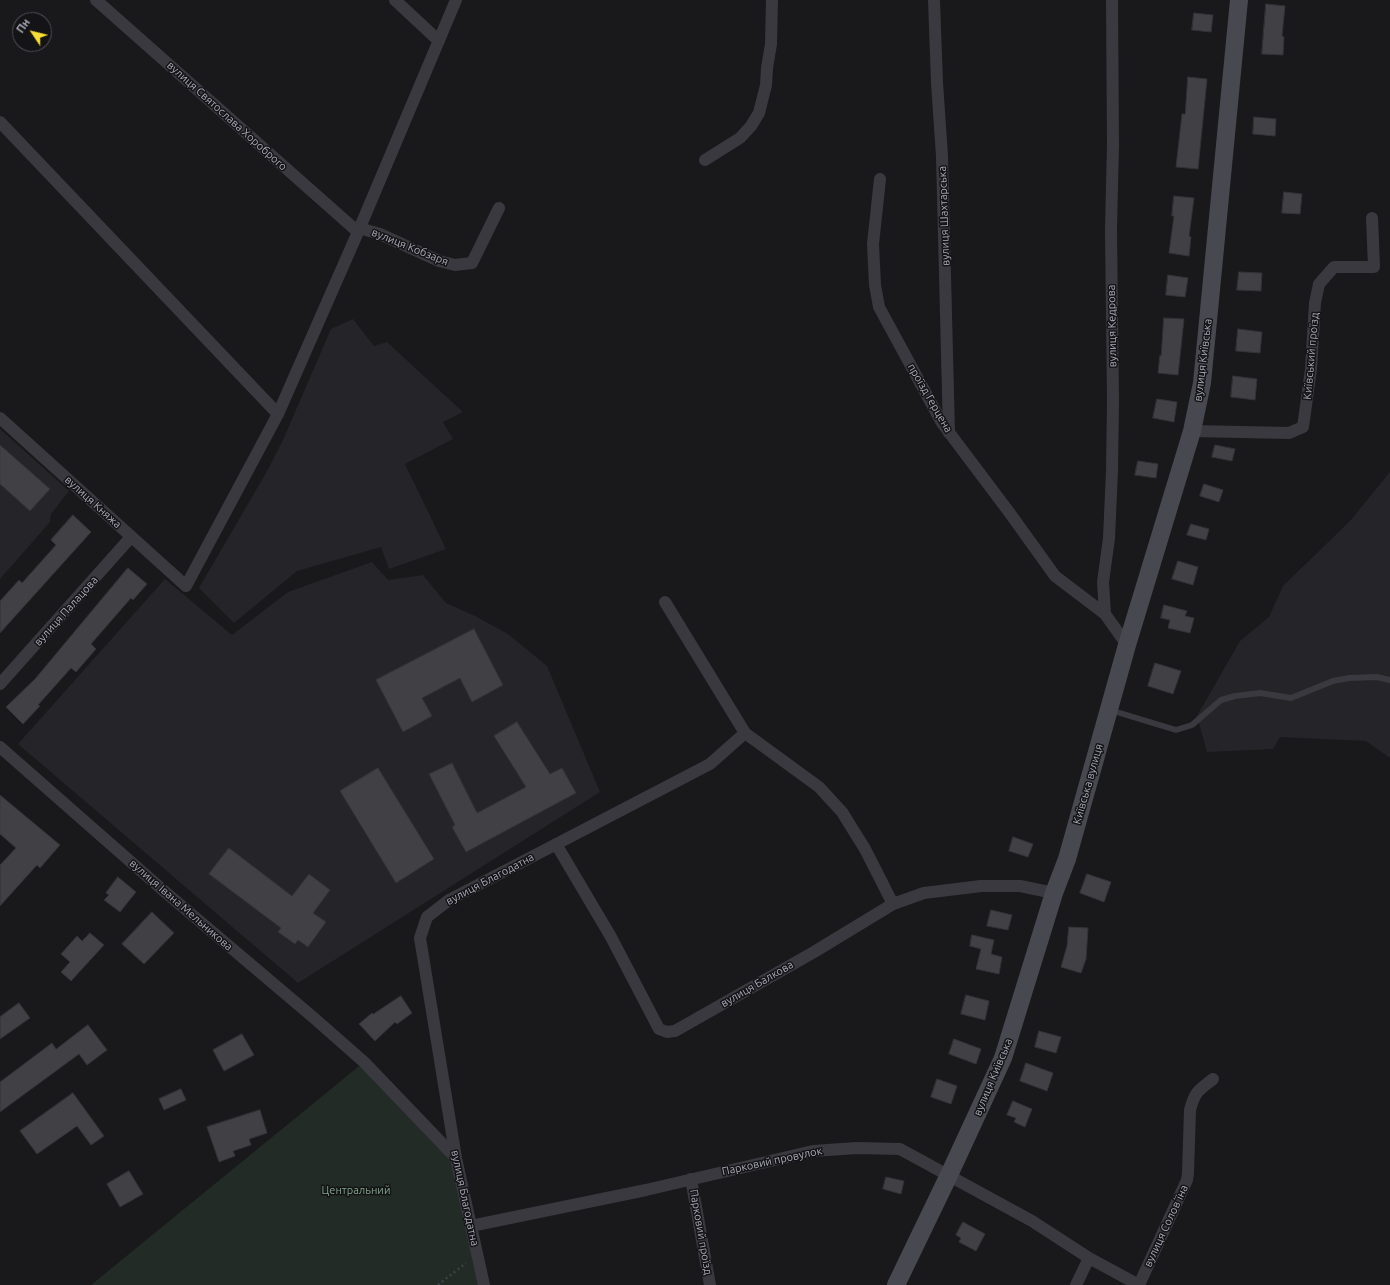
<!DOCTYPE html>
<html>
<head>
<meta charset="utf-8">
<style>
  body { margin:0 }
  #map { position:relative; width:1390px; height:1285px; overflow:hidden; background:#19191b; font-family:Ubuntu,sans-serif }
  canvas { display:block }
  .north { position:absolute; left:12px; top:12px; width:40px; height:40px; box-sizing:border-box; background:#141316; border:1px solid #505058; border-radius:50%; rotate:305deg; font-size:11px; font-weight:700; line-height:16px; text-align:center; color:#abacbb }
  .north::after { content:''; display:block; margin:auto; width:14px; height:18px; background:#f6de35; clip-path:polygon(50% 0,100% 100%,50% 72%,0 100%) }
</style>
</head>
<body>
<div id="map">
<canvas width="1390" height="1285"></canvas>
<div class="north">Пн</div>
</div>
<script>
const ctx = document.querySelector('canvas').getContext('2d');
ctx.lineJoin = 'round';
function paint(path, color) { ctx.fillStyle = color; ctx.fill(path, 'evenodd'); }
function stroke(path, color, width, dash) { ctx.strokeStyle = color; ctx.lineWidth = width; ctx.lineCap = dash ? 'butt' : 'round'; ctx.setLineDash(dash || []); ctx.stroke(path); }
function write(font, color, halo, rows, align = 'center') {
  ctx.font = font + ' Ubuntu,sans-serif'; ctx.lineWidth = 3; ctx.setLineDash([]); ctx.textBaseline = 'middle'; ctx.strokeStyle = halo; ctx.fillStyle = color; for (const [text, x, y, turn = 0] of rows) {
    ctx.save(); ctx.translate(x, y); ctx.rotate((+turn || 0) * Math.PI / 180); ctx.textAlign = isNaN(turn) ? turn : align; if (halo) ctx.strokeText(text, 0, 0); ctx.fillText(text, 0, 0); ctx.restore();
  }
}
paint(new Path2D(`
  M353,319L374,346L387,342L463,412L443,422L453,439L405,464L446,549L389,569L381,547L297,571L234,623L199,588L266,473L283,440L331,329Z
  M0,429L69,491L51,514L50,522L0,579Z
  M1390,472V758L1366,741L1280,737L1273,749L1207,752L1197,716L1240,641L1269,617L1283,586L1350,521Z
  M372,562L388,580L423,575L446,603L475,616L508,634L547,666L600,792L298,983L18,744L165,579L232,635L288,592Z`), '#252428');
paint(new Path2D(`
  M364,1062L456,1158L484,1285H91Z`), '#222b25');
const building = new Path2D(`
  M1266,4L1285,6L1282,36L1284,37L1283,55L1262,54Z
  M1194,13L1213,15L1211,32L1192,30Z
  M1188,77L1207,79L1198,169L1176,167L1182,114H1185Z
  M1254,117L1276,119L1275,136L1253,134Z
  M1284,192L1302,194L1300,214L1282,213Z
  M1174,196L1194,198L1189,236L1191,237L1189,256L1169,253L1174,216H1172Z
  M1239,272L1262,273L1261,291L1237,290Z
  M1168,275L1188,278L1185,297L1166,295Z
  M1164,318L1184,319L1178,375L1158,373L1160,355L1161,356Z
  M1238,329L1262,332L1260,353L1236,351Z
  M1233,376L1257,379L1255,400L1231,397Z
  M1157,399L1177,402L1174,422L1153,418Z
  M0,445L50,489L30,511L0,484Z
  M1215,445L1235,449L1232,461L1212,457Z
  M1138,461L1158,464L1156,478L1135,475Z
  M1204,484L1223,490L1219,502L1200,496Z
  M73,515L91,532L0,633V601L19,580L22,583L56,545L51,540Z
  M1191,524L1209,529L1206,540L1187,535Z
  M1178,561L1198,567L1193,585L1172,579Z
  M128,568L147,584L133,600L131,598L91,644L96,649L76,672L71,668L38,705L40,706L23,724L6,707L35,679Z
  M1164,605L1187,611L1185,616L1194,618L1190,633L1168,628L1170,620L1161,618Z
  M474,629L503,685L472,702L460,678L422,698L432,716L403,732L376,680Z
  M1155,663L1181,671L1173,694L1148,686Z
  M517,722L550,774L562,768L576,793L466,852L452,827L455,825L429,774L452,763L477,813L526,787L494,736Z
  M378,768L434,859L396,883L340,791Z
  M0,795L60,845L40,868L37,865L0,906V865L16,848L0,834Z
  M1013,837L1033,844L1028,857L1009,851Z
  M229,848L292,896L309,874L330,890L313,913L326,922L308,947L298,940L295,944L278,932L281,928L209,874Z
  M1087,874L1111,882L1104,902L1080,893Z
  M118,877L136,892L120,912L104,900L109,895L106,893Z
  M991,910L1012,915L1008,930L987,926Z
  M152,912L174,933L144,964L122,944Z
  M1069,927L1088,928L1086,959L1081,973L1061,967L1067,946Z
  M90,933L104,945L71,981L61,972L70,962L61,954L77,936L82,941Z
  M972,935L994,940L991,954L1002,957L999,974L976,969L981,949L970,946Z
  M966,995L989,1001L985,1020L961,1014Z
  M401,996L412,1013L397,1024L395,1022L375,1041L359,1024L372,1013L373,1014Z
  M19,1003L30,1018L0,1039V1017Z
  M88,1025L107,1050L87,1065L79,1054L0,1112V1082L52,1043L56,1049Z
  M1039,1031L1061,1037L1056,1053L1035,1047Z
  M242,1034L254,1055L224,1071L213,1050Z
  M954,1039L981,1049L976,1064L949,1054Z
  M1026,1063L1053,1073L1047,1091L1020,1081Z
  M937,1079L957,1086L951,1104L931,1097Z
  M181,1089L186,1100L164,1110L159,1099Z
  M73,1093L104,1136L91,1145L77,1126L37,1154L20,1131Z
  M1013,1101L1032,1109L1025,1127L1014,1122L1016,1118L1007,1115Z
  M260,1110L267,1133L249,1139L251,1145L233,1151L235,1156L219,1162L207,1127Z
  M129,1171L143,1194L120,1207L107,1184Z
  M886,1177L904,1181L901,1194L883,1189Z
  M963,1222L985,1234L976,1251L959,1242L961,1238L956,1235Z`);
paint(building, '#404045');
stroke(building, '#333237', 1);
stroke(new Path2D(`
  M438,1285L466,1263`), '#3f4047', 2.5, [2, 3]);
stroke(new Path2D(`
  M1110,710L1176,730L1192,725L1221,700L1235,696L1260,693L1291,698L1333,681L1349,678L1377,677L1390,680`), '#3a3940', 6);
stroke(new Path2D(`
  M96,0L358,232
  M395,0L439,41
  M934,0L937,83L942,156L949,433
  M1112,0L1113,145L1111,229L1113,400L1112,471L1109,538L1103,582L1105,614L1127,645
  M0,122L278,414
  M705,160L740,138L751,126L759,113L766,85L767,68L771,44L772,0
  M880,179L873,244L875,285L879,307L942,423L1009,512L1055,576L1105,614
  M359,228L380,234L439,261L455,265L472,263L499,208
  M0,418L186,586L278,414L358,232L456,0
  M1192,431L1289,433L1303,427L1311,369L1315,303L1319,284L1334,267H1374L1372,218
  M0,684L131,537
  M745,733L819,787L842,812L865,849L893,904
  M0,747L164,891L314,1018L364,1062L456,1158
  M556,844L611,937L659,1029L667,1032L675,1031L814,952L893,904L924,893L981,886H1020L1054,893
  M691,1179L710,1285
  M471,1226L646,1190L813,1151L857,1148L900,1149L1032,1221L1089,1258L1139,1285
  M484,1285L456,1158L420,938L427,917L449,900L710,764L745,733L665,602
  M1076,1285L1089,1258
  M1139,1285L1187,1180L1188,1173L1190,1110C1195,1091 1198,1091 1213,1079`), '#3a3940', 12);
stroke(new Path2D(`
  M896,1285L949,1175L1003,1058L1054,893L1067,859L1127,645L1192,431L1202,383L1239,0`), '#474850', 18);
write('11px', '#abacbb', '#141316', [
  ["вулиця Святослава Хороброго",227,116,42],
  ["вулиця Шахтарська",944,216,-92],
  ["вулиця Кобзаря",410,247,22],
  ["вулиця Кедрова",1112,326,-91],
  ["Київський проїзд",1311,356,-85],
  ["вулиця Київська",1203,360,-83],
  ["проїзд Герцена",930,398,60],
  ["вулиця Княжа",93,502,42],
  ["вулиця Палацова",66,611,-48],
  ["Київська вулиця",1088,784,-74],
  ["вулиця Благодатна",490,879,-28],
  ["вулиця Івана Мельникова",181,905,41],
  ["вулиця Балкова",757,984,-30],
  ["вулиця Київська",993,1077,-67],
  ["Парковий провулок",772,1161,-12],
  ["вулиця Благодатна",465,1198,78],
  ["вулиця Соловʼїна",1166,1226,-65],
  ["Парковий проїзд",701,1232,80]
]);
write('11px', '#81a68b', '#141316', [
  ["Центральний",356,1190]
]);
</script>
</body>
</html>
